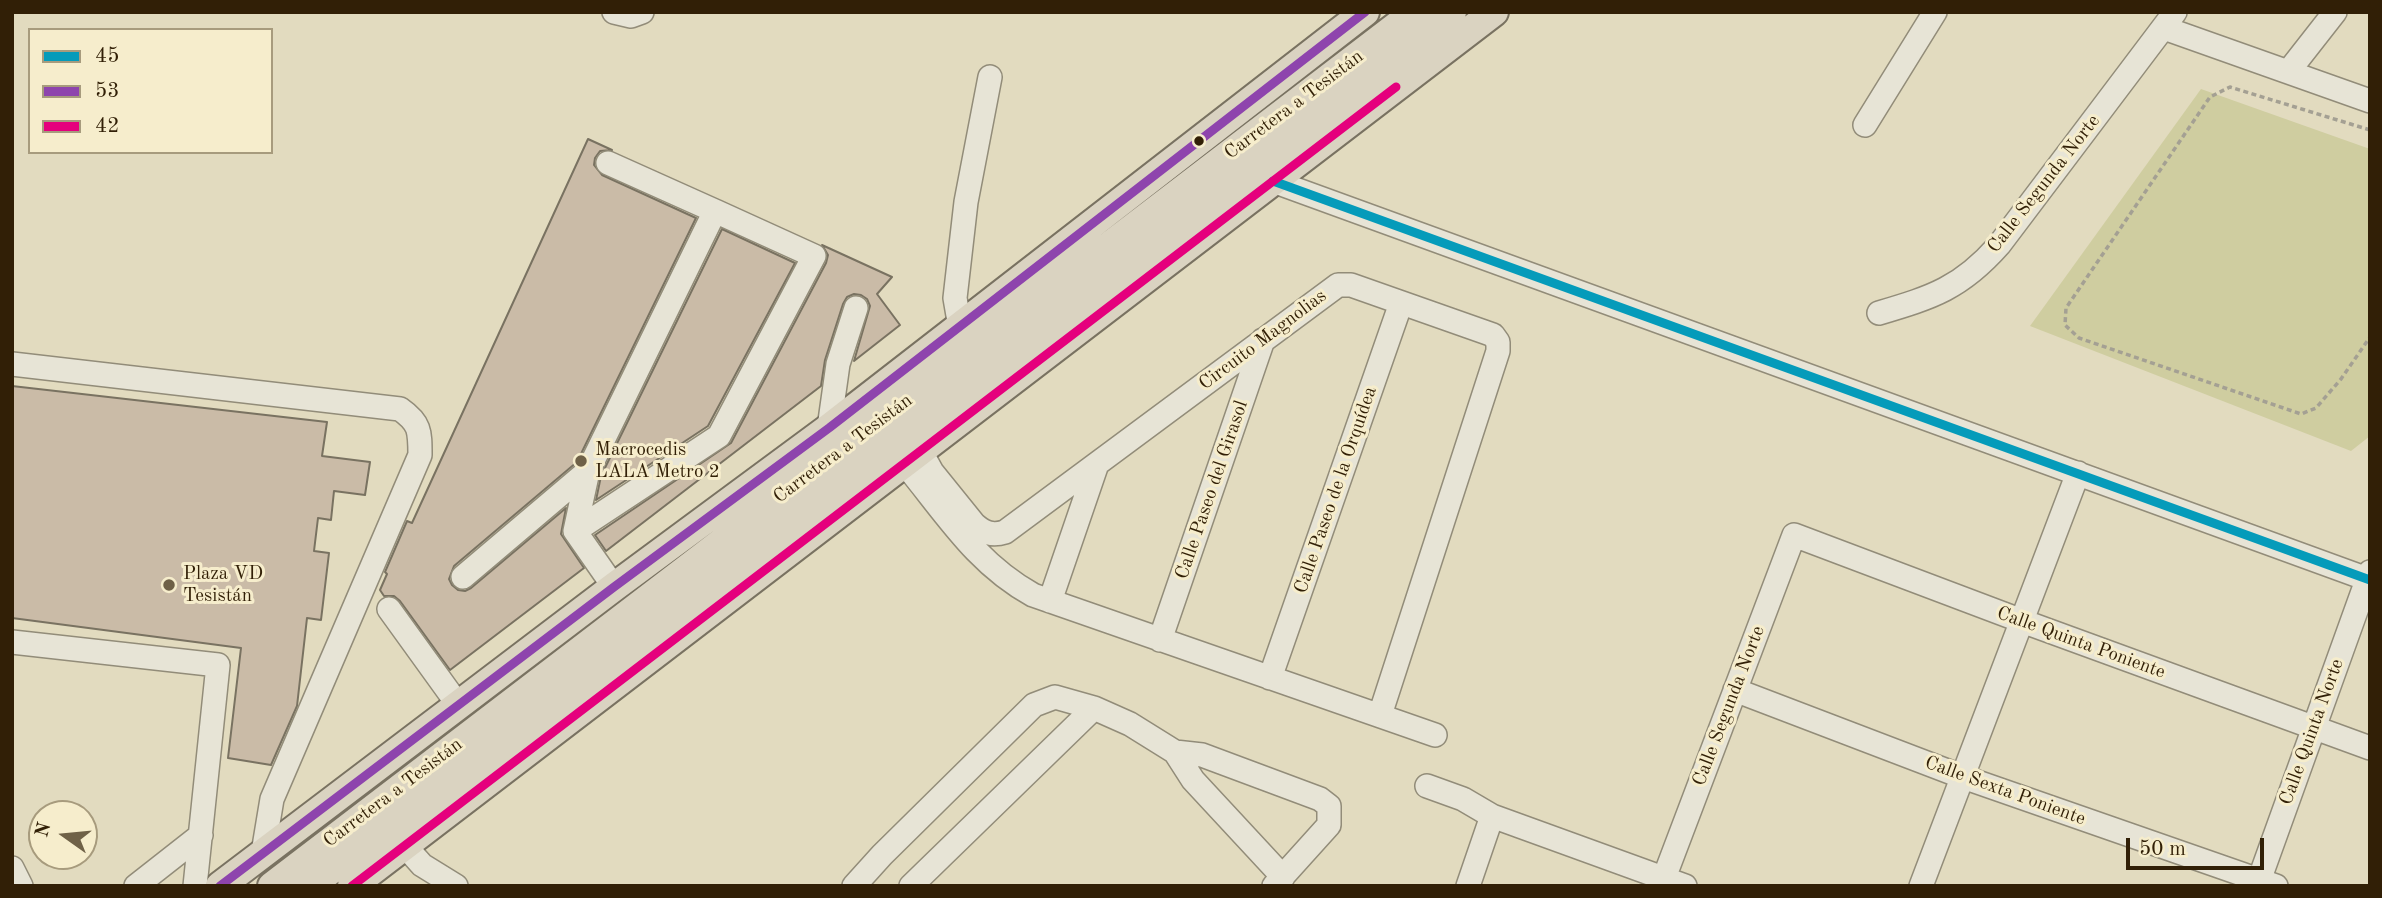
<!DOCTYPE html>
<html>
<head>
<meta charset="utf-8">
<style>
  body { margin:0 }
  #map { position:relative; width:2382px; height:898px; overflow:hidden; background:#e2dbbf; font-family:"Old Standard TT",serif }
  canvas { display:block }
  .frame { position:absolute; inset:0; border:14px solid #311f06; pointer-events:none }
  .legend { position:absolute; left:28px; top:28px; width:245px; height:126px; box-sizing:border-box; background:#f6edcc; border:2px solid #a79b7d; margin:0; padding:9px 12px; list-style:none; font-size:21px; color:#311f06 }
  .legend li { display:flex; align-items:center; gap:14px; height:35px }
  .legend b { width:35px; border:2px solid #a79b7d }
  .north { position:absolute; left:28px; top:800px; width:70px; height:70px; box-sizing:border-box; background:#f6edcc; border:2px solid #a79b7d; border-radius:50%; rotate:285deg; font-size:19px; font-weight:700; line-height:28px; text-align:center; color:#311f06 }
  .north::after { content:''; display:block; margin:auto; width:24px; height:32px; background:#6f6147; clip-path:polygon(50% 0,100% 100%,50% 72%,0 100%) }
  .scale { position:absolute; left:2126px; top:838px; width:138px; height:32px; box-sizing:border-box; border:4px solid #311f06; border-top:0; padding-left:9px; font-size:21px; line-height:24px; white-space:nowrap; color:#311f06; -webkit-text-stroke:5px #f6edcc; paint-order:stroke }
</style>
</head>
<body>
<div id="map">
<canvas width="2382" height="898"></canvas>
<div class="frame"></div>
<ul class="legend">
<li><b style="height:9px;background:#059bba"></b>45</li>
<li><b style="height:9px;background:#8e44ad"></b>53</li>
<li><b style="height:9px;background:#e5007d"></b>42</li>
</ul>
<div class="north">N</div>
<div class="scale">50 m</div>
</div>
<script>
const ctx = document.querySelector('canvas').getContext('2d');
ctx.lineJoin = 'round';
function paint(path, color) { ctx.fillStyle = color; ctx.fill(path, 'evenodd'); }
function stroke(path, color, width, dash) { ctx.strokeStyle = color; ctx.lineWidth = width; ctx.lineCap = dash ? 'butt' : 'round'; ctx.setLineDash(dash || []); ctx.stroke(path); }
function write(font, color, halo, rows, align = 'center') {
  ctx.font = font + ' "Old Standard TT",serif'; ctx.lineWidth = 6; ctx.setLineDash([]); ctx.textBaseline = 'middle'; ctx.strokeStyle = halo; ctx.fillStyle = color; for (const [text, x, y, turn = 0] of rows) {
    ctx.save(); ctx.translate(x, y); ctx.rotate((+turn || 0) * Math.PI / 180); ctx.textAlign = isNaN(turn) ? turn : align; if (halo) ctx.strokeText(text, 0, 0); ctx.fillText(text, 0, 0); ctx.restore();
  }
}
paint(new Path2D(`
  M2201,89L2370,149V436L2351,451L2030,326Z`), '#cfcda0');
const building = new Path2D(`
  M588,139L612,150L600,151L595,158L594,165L602,175L696,218L577,462L454,566L449,579L452,585L458,590L465,591L471,588L566,508L561,534L584,568L450,670L400,601L394,596H384L380,590L387,574L385,572L407,521L412,523Z
  M722,229L795,263L708,426L596,500L601,476Z
  M822,245L892,277L877,294L900,325L854,361L870,306L867,299L861,295L854,294L847,297L843,304L825,360L821,386L606,551L595,535L731,443L826,263L828,255Z
  M12,386L327,422L322,456L370,462L365,495L334,491L331,520L318,518L314,551L329,553L321,620L307,618L297,706L271,765L228,758L241,648L12,618Z`);
paint(building, '#cabba7');
stroke(building, '#797261', 2);
const minor = new Path2D(`
  M614,12L631,16L642,12
  M2164,28L2370,101
  M2288,72L2335,12
  M1865,125L1935,12
  M608,163L715,211
  M1273,181L2370,580
  M1879,313C1933,297 1961,288 1999,245L2175,12
  M960,327L955,298L966,202L990,77
  M12,364L400,409C420,423 420,431 420,455L272,799L263,853
  M829,428L838,364L856,308
  M920,450L932,472L974,524C984,533 992,536 1005,532L1338,285H1351L1493,335L1498,342V351L1380,715
  M904,463C945,512 975,563 1033,595L1435,735
  M575,531L719,436L814,256L715,211L588,471L575,531L614,587
  M463,577L588,471
  M1050,601L1097,464
  M389,609L459,706
  M1160,640L1263,340
  M12,642L218,665L195,886
  M1270,678L1401,303
  M1735,690L1963,777L2276,886
  M1175,752L1202,755L1320,799L1329,806V825L1274,886
  M1427,786L1463,799L1492,816L1685,886
  M405,846L422,865L456,886
  M12,868L21,886
  M1664,878L1794,535L2022,621L2370,748
  M136,886L201,835
  M854,886L882,855L1034,705L1055,697L1094,708L1130,724L1175,752L1193,780L1283,877
  M911,886L1094,708
  M1468,886L1492,816
  M1921,886L2078,473
  M2257,886L2370,572`);
const major = new Path2D(`
  M220,886L614,587L829,428L1365,12
  M272,886L1415,12
  M310,886L1452,12
  M352,886L1494,12`);
stroke(minor, '#928c79', 26);
stroke(major, '#797261', 32);
stroke(new Path2D(`
  M2370,130L2230,87L2210,97L2066,308L2065,325L2079,338L2301,414L2316,408L2341,379L2370,337`), '#a4a093', 3.5, [5, 3.5]);
stroke(minor, '#e7e4d6', 23);
stroke(major, '#dad3c1', 28);
stroke(new Path2D(`
  M1273,181L2370,580`), '#059bba', 9);
stroke(new Path2D(`
  M220,886L614,587L829,428L1365,12`), '#8e44ad', 9);
stroke(new Path2D(`
  M352,886L1396,87`), '#e5007d', 9);
for (const [x, y, r, color] of [
  [1199,141,6,"#311f06"],
  [581,461,7,"#6f6147"],
  [169,585,7,"#6f6147"]
]) { const dot = new Path2D(); dot.arc(x, y, r, 0, 2 * Math.PI); ctx.fillStyle = color; ctx.fill(dot); stroke(dot, '#f6edcc', 2.5); }
write('19px', '#311f06', '#f6edcc', [
  ["Carretera a Tesistán",1294,105,-37],
  ["Calle Segunda Norte",2044,184,-52],
  ["Circuito Magnolias",1263,340,-37],
  ["Carretera a Tesistán",843,449,-37],
  ["Calle Paseo del Girasol",1212,490,-71],
  ["Calle Paseo de la Orquídea",1336,490,-71],
  ["Calle Quinta Poniente",2081,643,20],
  ["Calle Segunda Norte",1729,706,-69],
  ["Calle Quinta Norte",2312,732,-70],
  ["Calle Sexta Poniente",2005,791,20],
  ["Carretera a Tesistán",393,793,-37]
]);
write('19px', '#311f06', '#f6edcc', [
  ["Macrocedis",595,450],
  ["LALA Metro 2",595,472],
  ["Plaza VD",183,574],
  ["Tesistán",183,596]
], 'left');
</script>
</body>
</html>
